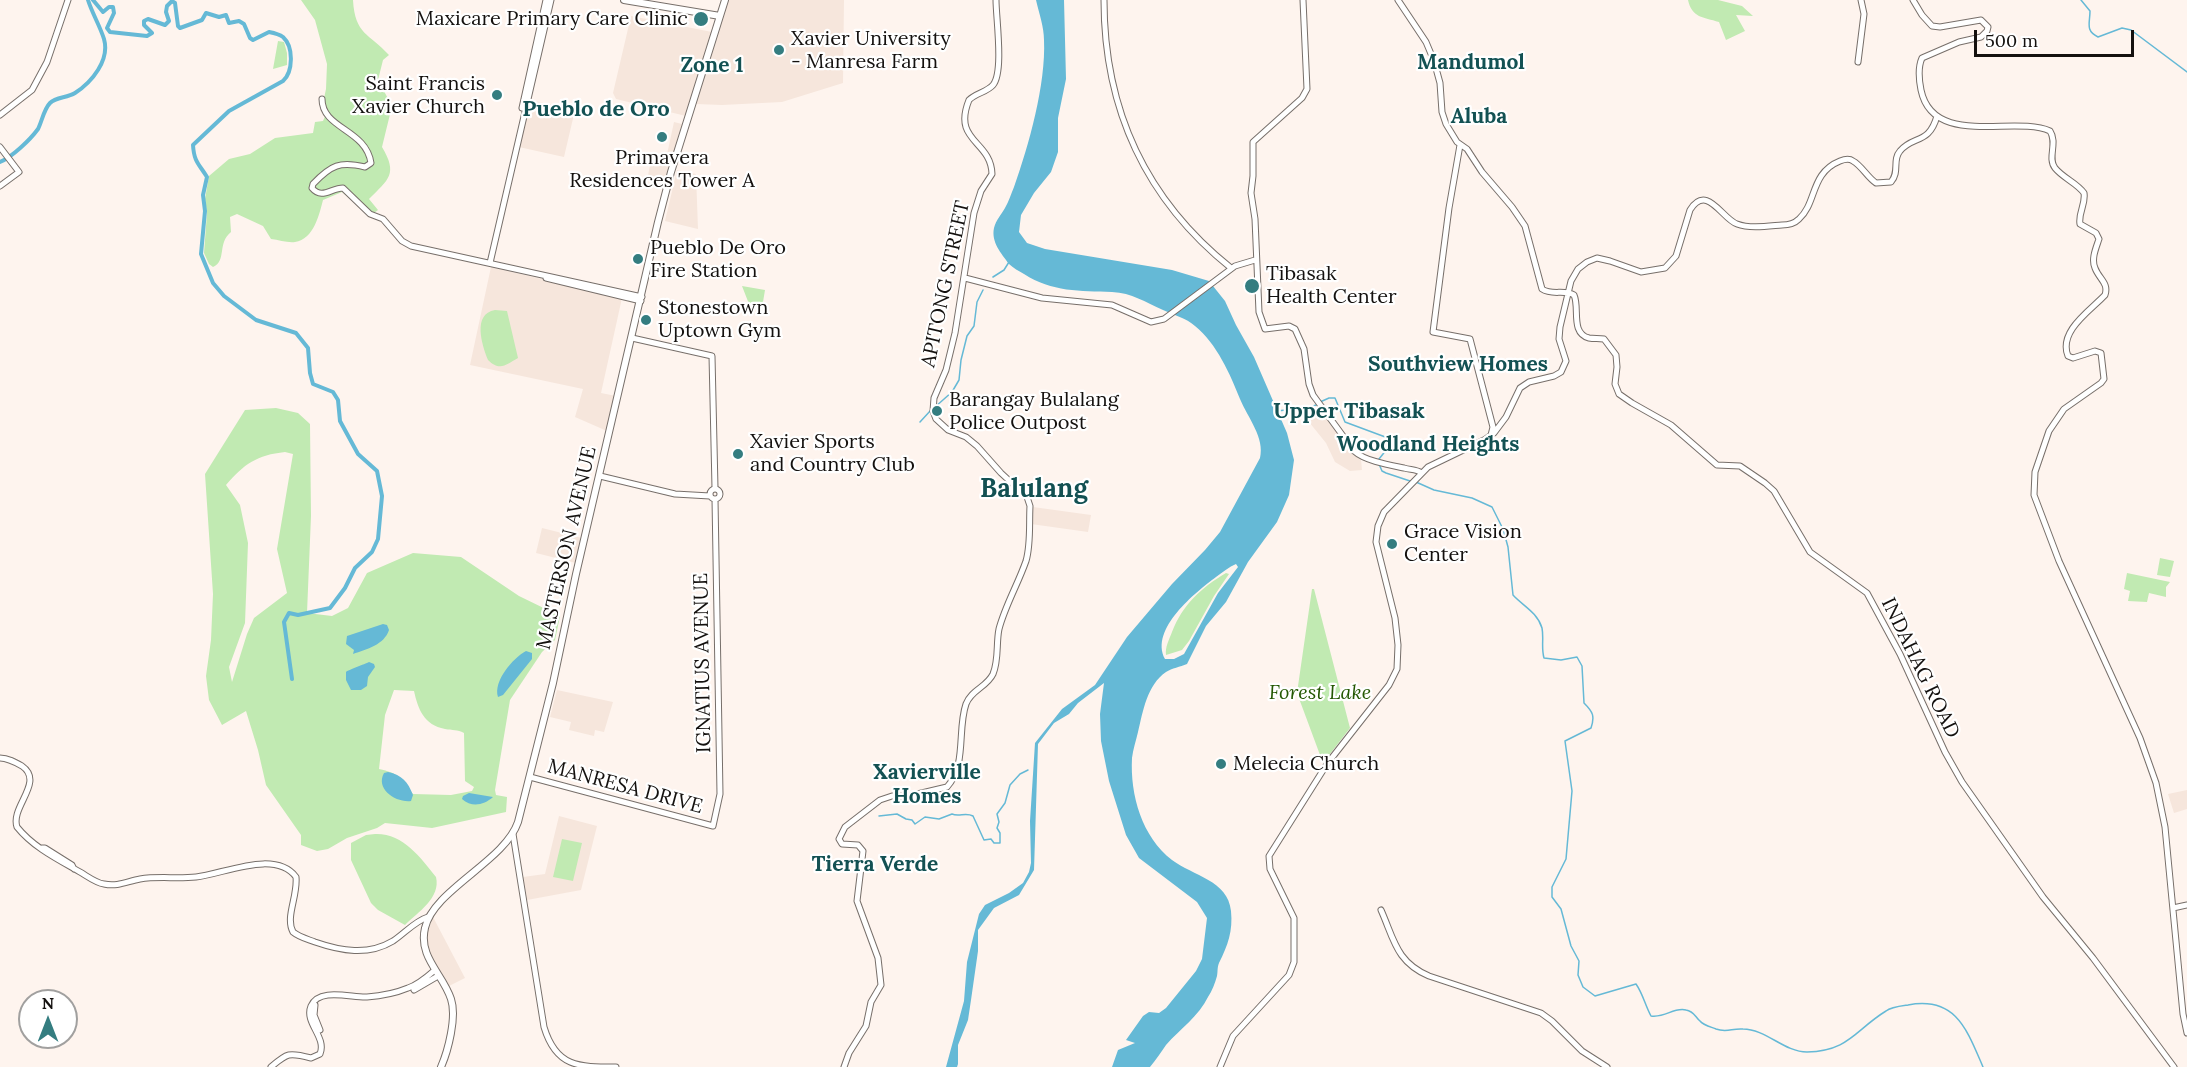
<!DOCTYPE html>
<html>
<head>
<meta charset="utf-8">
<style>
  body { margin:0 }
  #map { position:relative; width:2187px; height:1067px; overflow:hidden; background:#fef4ee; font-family:Lora,serif }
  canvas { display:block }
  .north { position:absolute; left:18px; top:989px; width:60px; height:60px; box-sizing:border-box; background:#fff; border:2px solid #a1a09f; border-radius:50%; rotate:0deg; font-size:16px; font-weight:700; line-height:24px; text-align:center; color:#14110f }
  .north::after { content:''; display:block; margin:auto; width:21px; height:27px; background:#347d80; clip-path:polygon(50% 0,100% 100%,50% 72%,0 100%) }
  .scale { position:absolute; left:1974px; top:30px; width:160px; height:27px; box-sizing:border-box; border:3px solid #14110f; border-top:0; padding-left:8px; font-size:18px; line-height:21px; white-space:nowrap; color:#14110f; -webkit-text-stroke:4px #fff; paint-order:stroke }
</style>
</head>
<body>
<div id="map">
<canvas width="2187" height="1067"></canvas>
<div class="north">N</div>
<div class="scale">500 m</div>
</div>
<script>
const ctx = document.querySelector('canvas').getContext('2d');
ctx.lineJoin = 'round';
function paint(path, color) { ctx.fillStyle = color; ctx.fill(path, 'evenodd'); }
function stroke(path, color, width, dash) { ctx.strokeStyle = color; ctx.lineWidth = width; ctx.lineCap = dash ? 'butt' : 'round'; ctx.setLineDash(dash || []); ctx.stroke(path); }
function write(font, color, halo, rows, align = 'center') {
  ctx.font = font + ' Lora,serif'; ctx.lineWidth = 4.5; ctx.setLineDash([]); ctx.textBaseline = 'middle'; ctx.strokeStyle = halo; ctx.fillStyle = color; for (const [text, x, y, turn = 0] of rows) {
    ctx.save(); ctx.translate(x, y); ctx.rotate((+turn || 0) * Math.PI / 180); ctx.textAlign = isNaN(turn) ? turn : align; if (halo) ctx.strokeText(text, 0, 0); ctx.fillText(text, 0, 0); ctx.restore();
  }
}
paint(new Path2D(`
  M728,0H844L843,83L782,102L722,105L696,104Z
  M631,16L712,32L686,116L616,99L613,93Z
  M530,100L575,110L564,157L519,147Z
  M674,122L682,124L666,179L648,175L652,156L666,159Z
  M677,170L696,174L698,229L665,221Z
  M491,267L622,298L601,393L616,396L607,431L575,417L583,389L470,365Z
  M1321,411L1361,459L1362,470L1350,471L1335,462L1326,443L1309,422Z
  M1033,507L1091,515L1088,532L1031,524Z
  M542,528L582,538L576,563L536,553Z
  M557,690L613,702L604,732L595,730L594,736L569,730L571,722L550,717Z
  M2187,790V809L2174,813L2168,794Z
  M559,816L597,826L581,890L527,900L523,877L545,874Z
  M433,917L465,978L447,987L431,960L426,939L429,924Z`), '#f6e6dc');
paint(new Path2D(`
  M301,0H353C355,35 369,33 389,55L383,60L378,80L392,106L382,147C398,174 389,179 369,199L378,210L370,216L342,192L323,200C319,215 314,239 295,242C288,243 279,240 271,239L263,226L237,214L230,217L231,232C217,243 227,261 213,267L209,264L204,253L207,213L205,199L209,176L229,159L250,154L275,138L313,133L315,122L323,121L327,112L323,103L326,89L327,64L315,20Z
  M1688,0H1718L1742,6L1753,16L1736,15L1745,31L1726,40L1719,22C1703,17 1692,18 1688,0Z
  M278,41L284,42L287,53V65L273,69Z
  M742,286L765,290L763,302L749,304Z
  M495,310L507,311L518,358C507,364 500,372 488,360C482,345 472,314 495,310Z
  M276,408L298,413L310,424L311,516L307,613L332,616L348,608L367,573L413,553L461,557L519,596L560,616L555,640L542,652L510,700L495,790L496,795L507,797L506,812L432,828L385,823L377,828L347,838L328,849L317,851L301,845V835L266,785L258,750L246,711L222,725L209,700L206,676L211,640L213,594L205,474L245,410ZM285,452L293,454L277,549L287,593L254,618L247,634L232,682L229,667L245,623L248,543L240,505L226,485C244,464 257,455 285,452ZM394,690L414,691C418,709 424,725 445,729C453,731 457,729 464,733L465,781L474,787L472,791L451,795L413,794C402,778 398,773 379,769L385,715Z
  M2160,558L2174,561L2170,577L2157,575Z
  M1226,573L1229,574L1214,596L1189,641L1182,650L1166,655C1165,647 1169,640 1172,632C1183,604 1201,588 1226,573Z
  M2127,573L2170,582L2166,587V597L2149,593L2147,602L2128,601L2130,591L2124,589Z
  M1312,589H1314L1350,728L1323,763L1297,693Z
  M375,834C403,833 420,857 436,877C441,898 418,912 405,925L378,910L371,903L351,860V843L366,835Z
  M562,839L582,843L573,881L553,877Z`), '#c1eab2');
paint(new Path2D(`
  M1036,0H1064L1066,79L1058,118V152L1051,172L1034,193L1021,215L1019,232L1027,243L1045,249L1172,270L1209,281L1225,301L1236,325L1254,357L1287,433L1294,460L1289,495L1277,522L1248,562L1226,602L1206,626L1187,664C1180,667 1172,668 1166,672C1147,685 1143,711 1138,732C1136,741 1133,749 1132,758C1130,795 1142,837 1172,860C1193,876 1228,880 1231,911C1233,931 1228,945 1219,963C1217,968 1218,971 1217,976C1215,983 1212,991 1208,997C1199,1016 1180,1029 1166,1045C1161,1052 1156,1060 1150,1067H1112L1118,1050L1135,1043L1126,1040L1143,1016L1149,1012L1159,1013L1166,1008L1196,971L1202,959L1207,918L1197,902L1139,858L1126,835L1109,781L1101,741L1100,714L1104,683L1078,703L1069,714L1054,723L1038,744L1034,870L1019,895L994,908L978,930V951L971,1000L968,1020L958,1045V1064L957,1067H946L964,1001L967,962L979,914L985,905L1009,893L1023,883L1029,872L1031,863L1030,821L1035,743L1062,709L1095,685L1127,637L1172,584L1205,550L1220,532L1260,458C1265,438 1248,418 1240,399C1230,374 1217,344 1195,326C1186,318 1174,315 1163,310C1145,302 1132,293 1112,292C1080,291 1052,292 1024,274C1019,271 1013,268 1009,264C1001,253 991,242 994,228C996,220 1001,215 1005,208C1009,201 1011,194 1014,187C1029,145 1046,84 1044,40C1044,27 1039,13 1036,0ZM1236,564L1238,567L1218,593L1184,654L1174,659H1165C1149,629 1196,592 1216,577C1223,572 1229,567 1236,564Z
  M383,624L387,625L389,630C384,645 367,649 353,654L354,650L346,644L347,636Z
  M526,651L532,653V659L503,695L498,697C493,681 513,658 526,651Z
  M369,662L374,664L375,667L368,677L367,686L361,690H351L346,680V672C348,670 365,664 369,662Z
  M388,772C402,775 408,782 413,795L411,801C396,803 375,789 384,773Z
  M469,793L493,797C484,805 472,808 462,799L463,796Z`), '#65b9d6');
stroke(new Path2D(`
  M2081,0L2090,11C2090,23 2085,31 2098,37L2122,28L2131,30L2187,72
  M993,277L1004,270L1009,262
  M1320,402L1329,398H1335L1345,422L1388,438L1387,449L1379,459
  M935,407L952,392L959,380L961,360L967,336L974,326L977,302L983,290
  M1277,411L1311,407L1316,405
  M920,422L931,410
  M1379,464L1382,471L1386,473L1410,481
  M1416,482L1434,490L1472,498L1492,507L1503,529L1508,547L1513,595C1523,606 1537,612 1542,628C1544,638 1541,648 1544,658L1561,660L1577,657L1582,666L1584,703C1593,712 1595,716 1591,728L1565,741L1572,791L1566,859L1552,887V897L1561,909L1571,946L1579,961L1578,975L1583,987L1595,996L1636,984C1643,994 1645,1005 1651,1016C1666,1018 1673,1007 1686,1010C1694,1011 1695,1017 1700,1021C1703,1025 1711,1027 1716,1029C1727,1033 1732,1028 1743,1029C1766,1029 1784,1052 1807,1052C1849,1051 1855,1030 1886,1011C1891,1007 1901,1006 1908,1005C1956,996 1967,1030 1983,1067
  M879,816L897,814L906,819L912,820L915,824L925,817L939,819L952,814C959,817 966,812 973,816L984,840L991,839L994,843H1000V833L997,828L999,822L997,814L1005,803L1010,785L1020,774L1028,770`), '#65b9d6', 1.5);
stroke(new Path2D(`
  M93,0L103,12L109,7H113L114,13L107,28L110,32L147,36L152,33L144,25V21L148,19L165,25L169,21L166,12L167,6L172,1L175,3L178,26L180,28L202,20L206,13L219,17L226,15L229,23L239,21L244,24L250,38L253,40L269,32C274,33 279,34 283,37C294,47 293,72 283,81L229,111L193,145C194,162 199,164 207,177L203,195L205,211L201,254L213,283L224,296L256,320L296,333L308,348L310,373L313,384L333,392L338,400L340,421L358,454L377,471L382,496L378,539L372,552L355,568L345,588L330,608L298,615L289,613L284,622L292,679
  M0,162C12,157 30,140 38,129C42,121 44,109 50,103C56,97 67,98 75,93C92,82 110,60 104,39C100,26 92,13 88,0`), '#65b9d6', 4);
const secondary = new Path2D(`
  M1104,0C1104,109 1146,200 1231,268
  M1303,0L1307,89L1302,98L1253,142V176L1251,193L1255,219L1259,312L1265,329L1289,326L1295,329L1304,349L1309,384L1313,395L1354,451C1365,461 1389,465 1404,468C1411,470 1416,469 1422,473
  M1398,0L1426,42L1434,61L1440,83L1442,112L1446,124L1457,142L1467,149L1482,172L1512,207L1525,226L1542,289C1552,296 1564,289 1574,295C1580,308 1570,333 1589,338C1594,339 1599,338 1604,339L1616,355L1617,367L1615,384L1619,394L1632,403L1671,425L1717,465L1740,466L1765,483L1774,491L1810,552L1867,593L1900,654L1945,752L1962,782L2043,897L2093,958L2174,1067
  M1913,0L1922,15L1932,26L1940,27L1981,20L1988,27L1987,31L1981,37L1959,42L1922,58C1918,67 1919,80 1921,90C1933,148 2014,115 2050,131C2058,143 2047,158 2055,168C2063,178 2077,183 2084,193C2086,204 2078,213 2080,224L2096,233L2099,239C2096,248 2091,259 2095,268C2099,279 2109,283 2105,295C2091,310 2058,331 2068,356L2073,358L2095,351L2101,353L2104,379L2101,383L2064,409L2049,431L2035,472L2034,495L2059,561L2140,738L2156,783L2165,827L2183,1014L2187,1033
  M1858,62L1864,14L1861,0
  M322,99C322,129 366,129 371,163L365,167C340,161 331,165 313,184L312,188C322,200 331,188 343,188L370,214L383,219L402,241L411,246L642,297
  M522,108L546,0
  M0,115L32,90L47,62L68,0
  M1460,145L1449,208L1433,332L1470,339L1493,427L1491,435
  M0,147L19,172L0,186
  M490,263L551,0
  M546,278L641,301
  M965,278L1042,298L1112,305L1151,322L1164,319L1235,266L1255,260
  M632,338L712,356L715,488
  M600,476L675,494L710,496
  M710 494a5 5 0 1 1 10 0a5 5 0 1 1-10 0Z
  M0,758C8,758 15,762 22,766C45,782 10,807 17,827C33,847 57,859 80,872C87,876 96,883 104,884C118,887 128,881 140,879C158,876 177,879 196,877C224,874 275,849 296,877C298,896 285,917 293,932C299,937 307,939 315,942C341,951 368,956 393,941C405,933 415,921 428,917
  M530,777L713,826L720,794L715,499
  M513,834L544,1027C556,1067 578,1067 616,1067
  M42,848H45L72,865L74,869
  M2173,908L2187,905
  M1381,910C1394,939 1396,962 1429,976L1541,1013L1552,1021L1582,1051L1607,1067
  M414,990L438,976
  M315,1005L314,1015L320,1030
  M271,1067C287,1053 289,1052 311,1058L320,1054C327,1037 304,1023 311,1006C319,987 352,998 367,997C380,996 396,993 408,988C418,985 427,977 435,970
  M844,1067L849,1053L866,1026L871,1002L881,985L878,958L857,901L863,851L858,845L842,844L839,839L845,827L880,800L892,796H909L947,787C967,765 957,730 966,704C971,690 987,687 993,674C999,660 996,643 999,629C1005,606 1018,584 1026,561C1031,544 1029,524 1030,506L1027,497L1001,473L977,446L966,437L948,430L936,419L933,411L934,398L946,370L955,333L974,213L981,191L992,174C991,140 952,142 969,100C976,93 987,92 993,85C1004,72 996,18 996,0
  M1220,1067L1233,1036L1289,975L1294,962V918L1270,869L1269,856L1327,764L1389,685L1397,669L1398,645L1395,618L1376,542L1378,526L1384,512L1428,467L1484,440L1494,433L1506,417L1520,388L1529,382L1554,376L1561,372L1566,361L1559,339L1560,327L1571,281L1578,269L1587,262L1597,258L1610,261L1641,272L1665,268L1676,256L1690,210C1707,183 1722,219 1737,224C1750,229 1769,226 1782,225C1788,225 1795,223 1799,219C1817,203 1810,173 1840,161C1845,159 1849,158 1853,161C1862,166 1867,177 1876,183L1891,182C1900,172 1892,160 1900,151C1913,135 1929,145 1937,116`);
const primary = new Path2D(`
  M624,0L720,16
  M441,1067C448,1051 457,1017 451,999C443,974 418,957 425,928C433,890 505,861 518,822L553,683L576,574L658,222L671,172L725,0`);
stroke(secondary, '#776f6a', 7);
stroke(primary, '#776f6a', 8);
stroke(secondary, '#fff', 5);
stroke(primary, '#fff', 6);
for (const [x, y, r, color] of [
  [701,19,8,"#347d80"],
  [779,50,6,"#347d80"],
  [497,95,6,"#347d80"],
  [662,137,6,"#347d80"],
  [638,259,6,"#347d80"],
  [1252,286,8,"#347d80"],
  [646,320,6,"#347d80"],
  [937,411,6,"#347d80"],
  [738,454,6,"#347d80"],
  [1392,544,6,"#347d80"],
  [1221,764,6,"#347d80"]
]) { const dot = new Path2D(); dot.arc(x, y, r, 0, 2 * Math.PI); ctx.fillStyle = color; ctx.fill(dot); stroke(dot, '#fff', 2); }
write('20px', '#14110f', '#fff', [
  ["Maxicare Primary Care Clinic",688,19,"right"],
  ["Xavier University",791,39],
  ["- Manresa Farm",791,62],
  ["Saint Francis",485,84,"right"],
  ["Xavier Church",485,107,"right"],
  ["Primavera",662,158,"center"],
  ["Residences Tower A",662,181,"center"],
  ["Pueblo De Oro",650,248],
  ["Fire Station",650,271],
  ["Tibasak",1266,274],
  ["Health Center",1266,297],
  ["Stonestown",658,308],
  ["Uptown Gym",658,331],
  ["Barangay Bulalang",949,400],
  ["Police Outpost",949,423],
  ["Xavier Sports",750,442],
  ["and Country Club",750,465],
  ["Grace Vision",1404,532],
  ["Center",1404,555],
  ["Melecia Church",1233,764]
], 'left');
write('20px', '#14110f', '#fff', [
  ["APITONG STREET",946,284,-78],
  ["MASTERSON AVENUE",567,548,-77],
  ["IGNATIUS AVENUE",703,663,-91],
  ["INDAHAG ROAD",1920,668,64],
  ["MANRESA DRIVE",625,787,15]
]);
write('italic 20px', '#245803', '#fff', [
  ["Forest Lake",1320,693]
]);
write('bold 21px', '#135153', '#fff', [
  ["Mandumol",1471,63],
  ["Zone 1",712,66],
  ["Aluba",1479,117],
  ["Southview Homes",1458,365],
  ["Woodland Heights",1428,445],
  ["Xavierville",927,773],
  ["Homes",927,797],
  ["Tierra Verde",875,865]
]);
write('bold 22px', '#135153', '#fff', [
  ["Pueblo de Oro",596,110],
  ["Upper Tibasak",1349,412]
]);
write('bold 26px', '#135153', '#fff', [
  ["Balulang",1034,490]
]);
</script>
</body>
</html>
